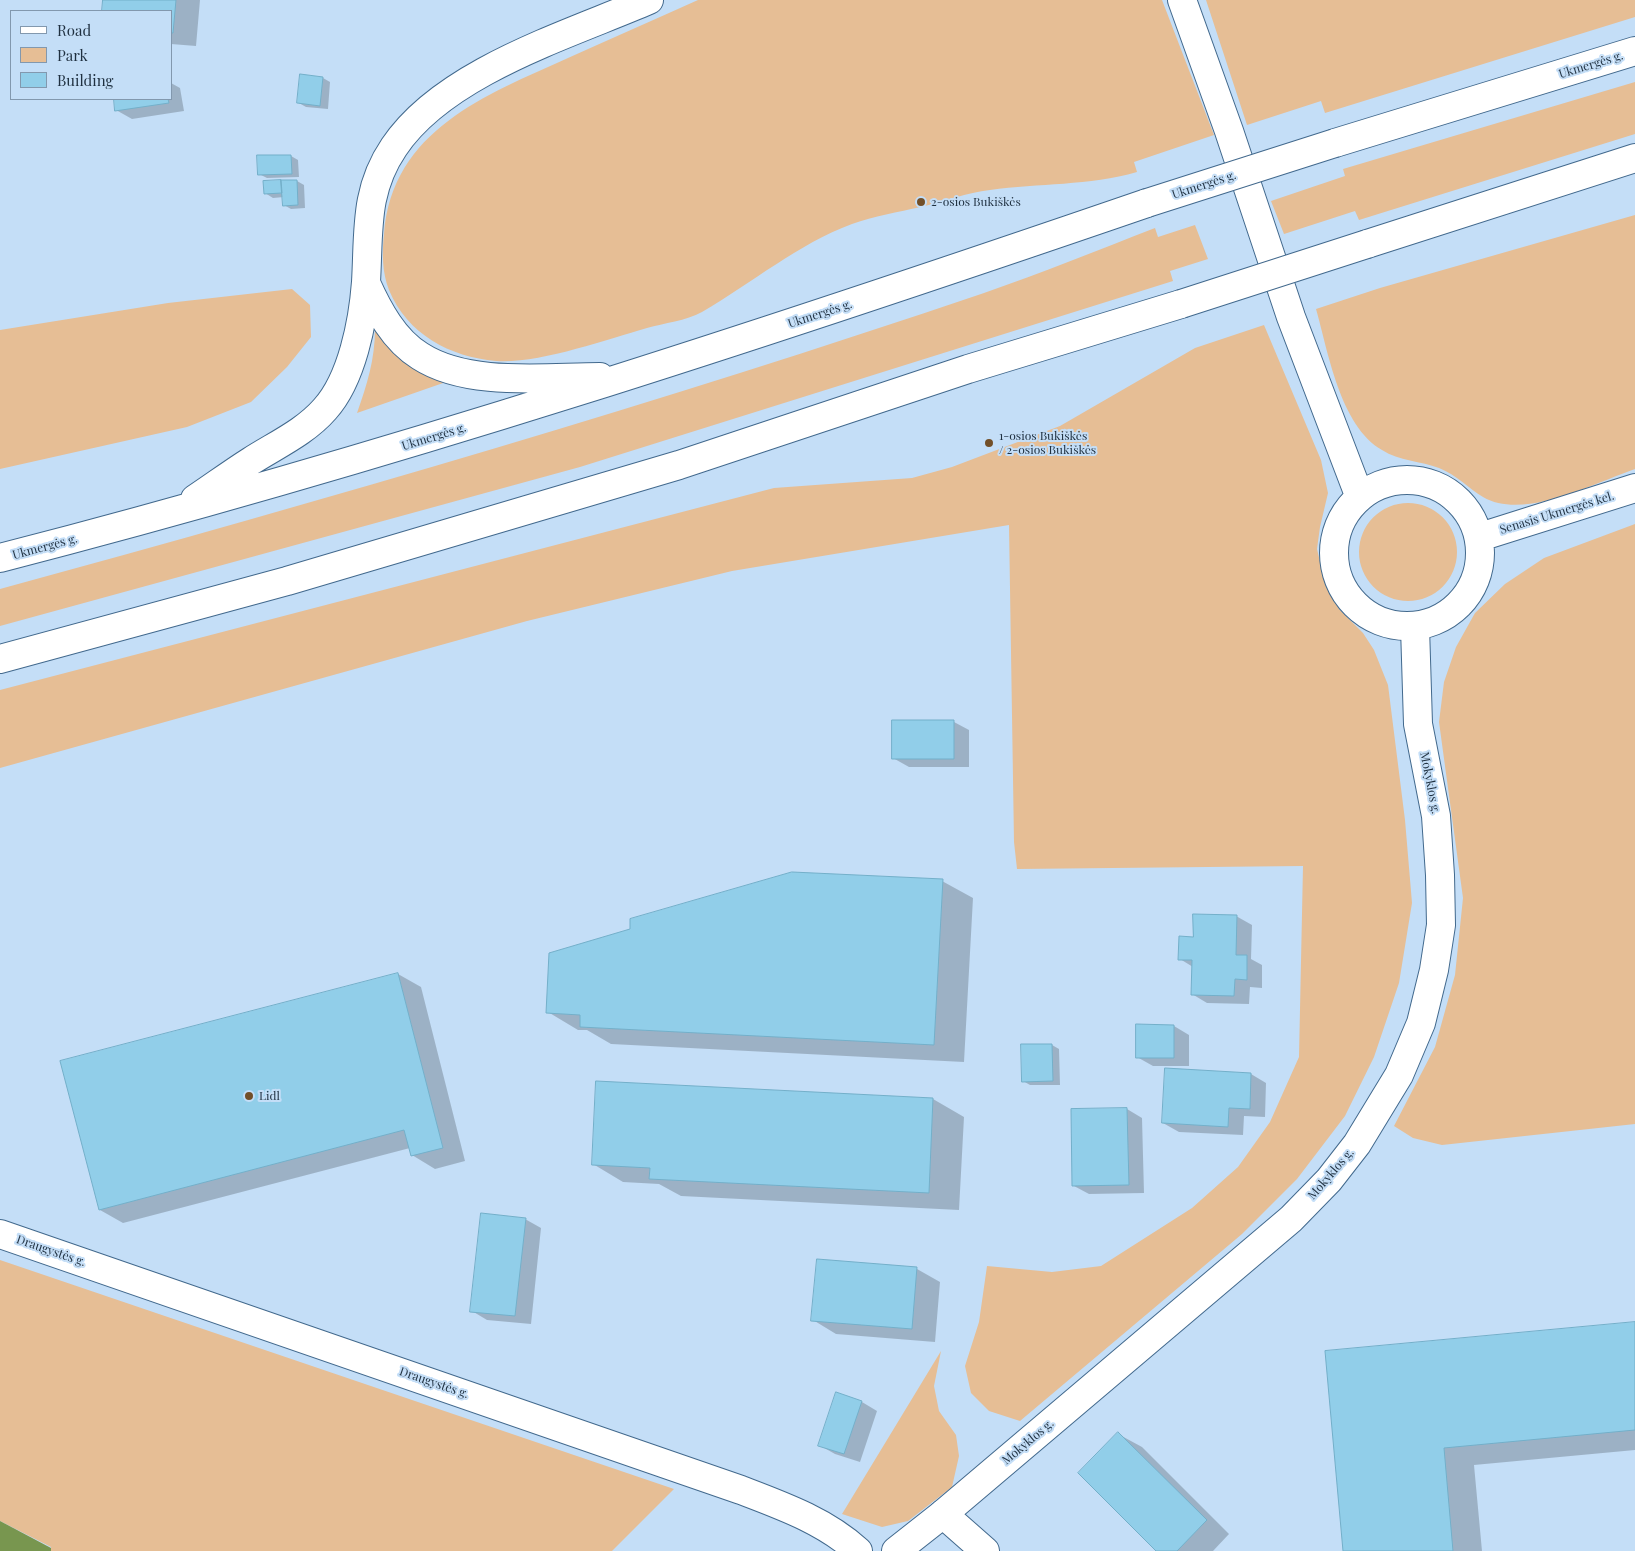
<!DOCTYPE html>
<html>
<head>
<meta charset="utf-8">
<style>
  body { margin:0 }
  #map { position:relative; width:1635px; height:1551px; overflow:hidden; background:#c4def7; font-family:"Playfair Display",serif }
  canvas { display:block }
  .legend { position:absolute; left:10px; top:10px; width:162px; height:90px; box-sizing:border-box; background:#c4def7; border:1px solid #8298ae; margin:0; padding:6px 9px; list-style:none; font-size:15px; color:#1f3040 }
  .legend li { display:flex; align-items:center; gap:10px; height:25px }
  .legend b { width:25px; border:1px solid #8298ae }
</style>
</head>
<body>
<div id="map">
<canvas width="1635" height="1551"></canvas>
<ul class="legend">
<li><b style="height:6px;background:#fff"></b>Road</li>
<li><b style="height:14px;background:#e6be95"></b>Park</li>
<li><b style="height:14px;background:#91cee9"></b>Building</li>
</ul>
</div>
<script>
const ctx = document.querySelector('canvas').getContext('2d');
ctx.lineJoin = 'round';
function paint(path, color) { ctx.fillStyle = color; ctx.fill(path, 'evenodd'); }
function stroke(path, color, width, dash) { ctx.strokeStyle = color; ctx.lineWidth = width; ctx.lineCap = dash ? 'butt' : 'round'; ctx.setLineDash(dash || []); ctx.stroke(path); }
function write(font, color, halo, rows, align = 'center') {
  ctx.font = font + ' "Playfair Display",serif'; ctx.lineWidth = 4; ctx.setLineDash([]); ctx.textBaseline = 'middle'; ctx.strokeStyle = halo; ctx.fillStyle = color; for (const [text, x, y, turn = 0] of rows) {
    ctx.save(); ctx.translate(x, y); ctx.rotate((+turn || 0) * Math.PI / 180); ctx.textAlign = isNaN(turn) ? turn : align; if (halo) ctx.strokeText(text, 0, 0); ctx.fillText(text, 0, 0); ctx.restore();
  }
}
paint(new Path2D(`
  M698,0H1162L1214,135L1134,162L1137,172C1089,186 1039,183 990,190C967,193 944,201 921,207C898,212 874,216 852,224C798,244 752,283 702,312C686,321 664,323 647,328C605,340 538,364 496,361C450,357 407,334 389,290C382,272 382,253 384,234C392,130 486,95 568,58C611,39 655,19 698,0Z
  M1206,0H1635V17L1325,113L1321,101L1247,125Z
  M1635,82V134L1359,220L1355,211L1284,234L1271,201L1345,176L1343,169Z
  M1635,215V469C1594,483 1524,521 1483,497C1468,488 1457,475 1439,468C1421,461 1399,461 1382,450C1340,426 1328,351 1316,309L1380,288Z
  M1195,225L1208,259L1170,271L1173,281L580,467L0,626V589C330,499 660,403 984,293C1042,273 1098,250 1155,228L1158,237Z
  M292,289L310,305L311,337L287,367L251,402L187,427L0,469V330L168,303Z
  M1264,325L1321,460L1328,493L1320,527L1317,549L1325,583L1339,609L1363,633L1374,650L1388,685L1405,820L1412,903L1399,983L1374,1057L1345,1116L1297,1179L1242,1234L1020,1421L989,1411L971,1393L965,1366L979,1322L987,1266L1052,1272L1101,1266L1192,1208L1238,1167L1270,1122L1299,1057L1303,866L1017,869L1014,842L1009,525L732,571L527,621L0,768V690L774,488L912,478L952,467L1060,426L1195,348Z
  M375,329L446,382L357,413C367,385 375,359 375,329Z
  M1359 552a49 49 0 1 1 98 0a49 49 0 1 1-98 0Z
  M1635,524V1124L1442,1145L1413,1138L1394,1126L1435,1047L1455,975L1463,898L1439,722L1444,682L1456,647L1475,613L1505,584L1544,558Z
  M0,1260L674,1489L612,1551H51V1547L0,1521Z
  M941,1351L934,1386L939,1411L956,1435L959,1456L952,1487L908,1521L882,1527L842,1514Z`), '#e6be95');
paint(new Path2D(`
  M0,1521L51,1548V1551H0Z`), '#78964f');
paint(new Path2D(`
  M104,0H200L196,46L171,44V11H103Z
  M323,78L330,82L328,109L306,107L299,103Z
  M171,83L180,88L184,111L132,119L116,110L115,99H171Z
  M291,156L298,160L299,177L267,178L259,174Z
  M297,181L304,185L305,208L291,209L284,205V197L273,198L265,193V182Z
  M954,722L969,730V767H909L893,758Z
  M942,881L973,898L964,1062L611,1044L587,1030H578L548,1012Z
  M1236,916L1252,925L1251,959L1262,965V988L1250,987L1249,1004L1207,1003L1192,994L1193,967L1180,959L1194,938Z
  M398,974L421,987L465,1161L435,1169L412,1155L410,1148L123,1223L100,1210Z
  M1174,1026L1189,1035V1066H1153L1137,1057Z
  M1052,1045L1059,1049L1060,1085H1030L1023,1081Z
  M1166,1069L1251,1074L1266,1083L1265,1117L1244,1116L1243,1135L1179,1132L1163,1123Z
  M597,1082L933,1099L964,1117L959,1210L681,1196L659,1184L623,1182L593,1164Z
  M1127,1109L1142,1118L1144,1193L1089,1194L1074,1186Z
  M525,1219L541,1228L531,1324L487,1320L472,1311Z
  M917,1269L940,1282L935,1342L836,1334L813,1320Z
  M1635,1324V1450L1474,1465L1482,1551H1344L1326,1352Z
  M837,1394L862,1402L877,1411L860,1462L835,1454L819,1445Z
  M1118,1434L1142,1447L1229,1534L1213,1551H1158Z`), '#0003');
const building = new Path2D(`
  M103,0H176L173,33H171V11H102Z
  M300,74L323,77L320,106L297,103Z
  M114,99H168L169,103L115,111Z
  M257,155H291L292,174L258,175Z
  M281,180L282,193L264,194L263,181Z
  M281,180H297L298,205L283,206Z
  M892,720H954V759H892Z
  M792,872L943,879L934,1045L580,1027V1015L546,1013L549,953L630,929V919Z
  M1193,914L1237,915L1236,955H1247V980L1235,979L1234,996L1191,995L1192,960H1178L1179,936L1193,937Z
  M398,973L443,1148L411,1156L404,1130L99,1210L60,1061Z
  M1136,1024L1174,1025V1058H1136Z
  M1021,1044H1052L1053,1081L1022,1082Z
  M1165,1068L1251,1073L1250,1109L1229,1108L1228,1127L1162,1123Z
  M596,1081L933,1098L929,1193L649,1179L650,1168L592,1165Z
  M1127,1108L1129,1185L1072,1186L1071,1109Z
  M481,1213L526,1218L515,1316L470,1312Z
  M817,1259L917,1267L912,1329L811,1321Z
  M1635,1322V1430L1444,1448L1453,1551H1343L1325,1351Z
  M836,1392L862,1401L844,1454L818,1446Z
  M1118,1432L1207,1520L1177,1551H1156L1078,1473Z`);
paint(building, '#91cee9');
stroke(building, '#73afc9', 1);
const minor = new Path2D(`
  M943,1514L985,1551`);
const tertiary = new Path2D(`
  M0,1234L741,1490C783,1506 825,1521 858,1551
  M896,1551L943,1514L1291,1219L1329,1180L1357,1144L1399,1075L1421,1023L1434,970L1441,925L1440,875L1436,816L1418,724L1415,627`);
const secondary = new Path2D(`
  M1182,0L1229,131L1291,317L1359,495
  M1334 553a73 73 0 1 1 146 0a73 73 0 1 1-146 0Z
  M1480,537L1635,488`);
const trunk = new Path2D(`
  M1335,143L1635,51
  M1367,244L1635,158
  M366,283C378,310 394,340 420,356C468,387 545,377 600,377
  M195,499C213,487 232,473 251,461C276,445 305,432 325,409C352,379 363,322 366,282C369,232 364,191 394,147C444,72 568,35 649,0
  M0,558C388,458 768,333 1147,203
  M0,659L287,581L679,465L968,369L1181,304`);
stroke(minor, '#42698d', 30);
stroke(tertiary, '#42698d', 30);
stroke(secondary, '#42698d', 30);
stroke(trunk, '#42698d', 30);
stroke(minor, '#fff', 28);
stroke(tertiary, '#fff', 28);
stroke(secondary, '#fff', 28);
stroke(trunk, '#fff', 28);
const trunkBridge = new Path2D(`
  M1147,203L1335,143
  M1181,304L1367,244`);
stroke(trunkBridge, '#42698d', 30, []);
stroke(trunkBridge, '#fff', 28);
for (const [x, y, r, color] of [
  [921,202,5,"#724f28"],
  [989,443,5,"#724f28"],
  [249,1096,5,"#724f28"]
]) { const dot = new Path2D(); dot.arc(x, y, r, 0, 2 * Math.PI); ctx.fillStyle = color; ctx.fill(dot); stroke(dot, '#c4def7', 2); }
write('12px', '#1f3040', '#c4def7', [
  ["Ukmergės g.",1591,65,-17],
  ["Ukmergės g.",1204,185,-18],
  ["Ukmergės g.",820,314,-18],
  ["Ukmergės g.",434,437,-17],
  ["Senasis Ukmergės kel.",1557,513,-17],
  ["Ukmergės g.",45,547,-15],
  ["Mokyklos g.",1430,783,79],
  ["Mokyklos g.",1331,1174,-49],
  ["Draugystės g.",51,1251,19],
  ["Draugystės g.",434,1383,19],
  ["Mokyklos g.",1028,1442,-40]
]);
write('12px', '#1f3040', '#c4def7', [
  ["2-osios Bukiškės",931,202],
  ["1-osios Bukiškės",999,436],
  ["/ 2-osios Bukiškės",999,450],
  ["Lidl",259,1096]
], 'left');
</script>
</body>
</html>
